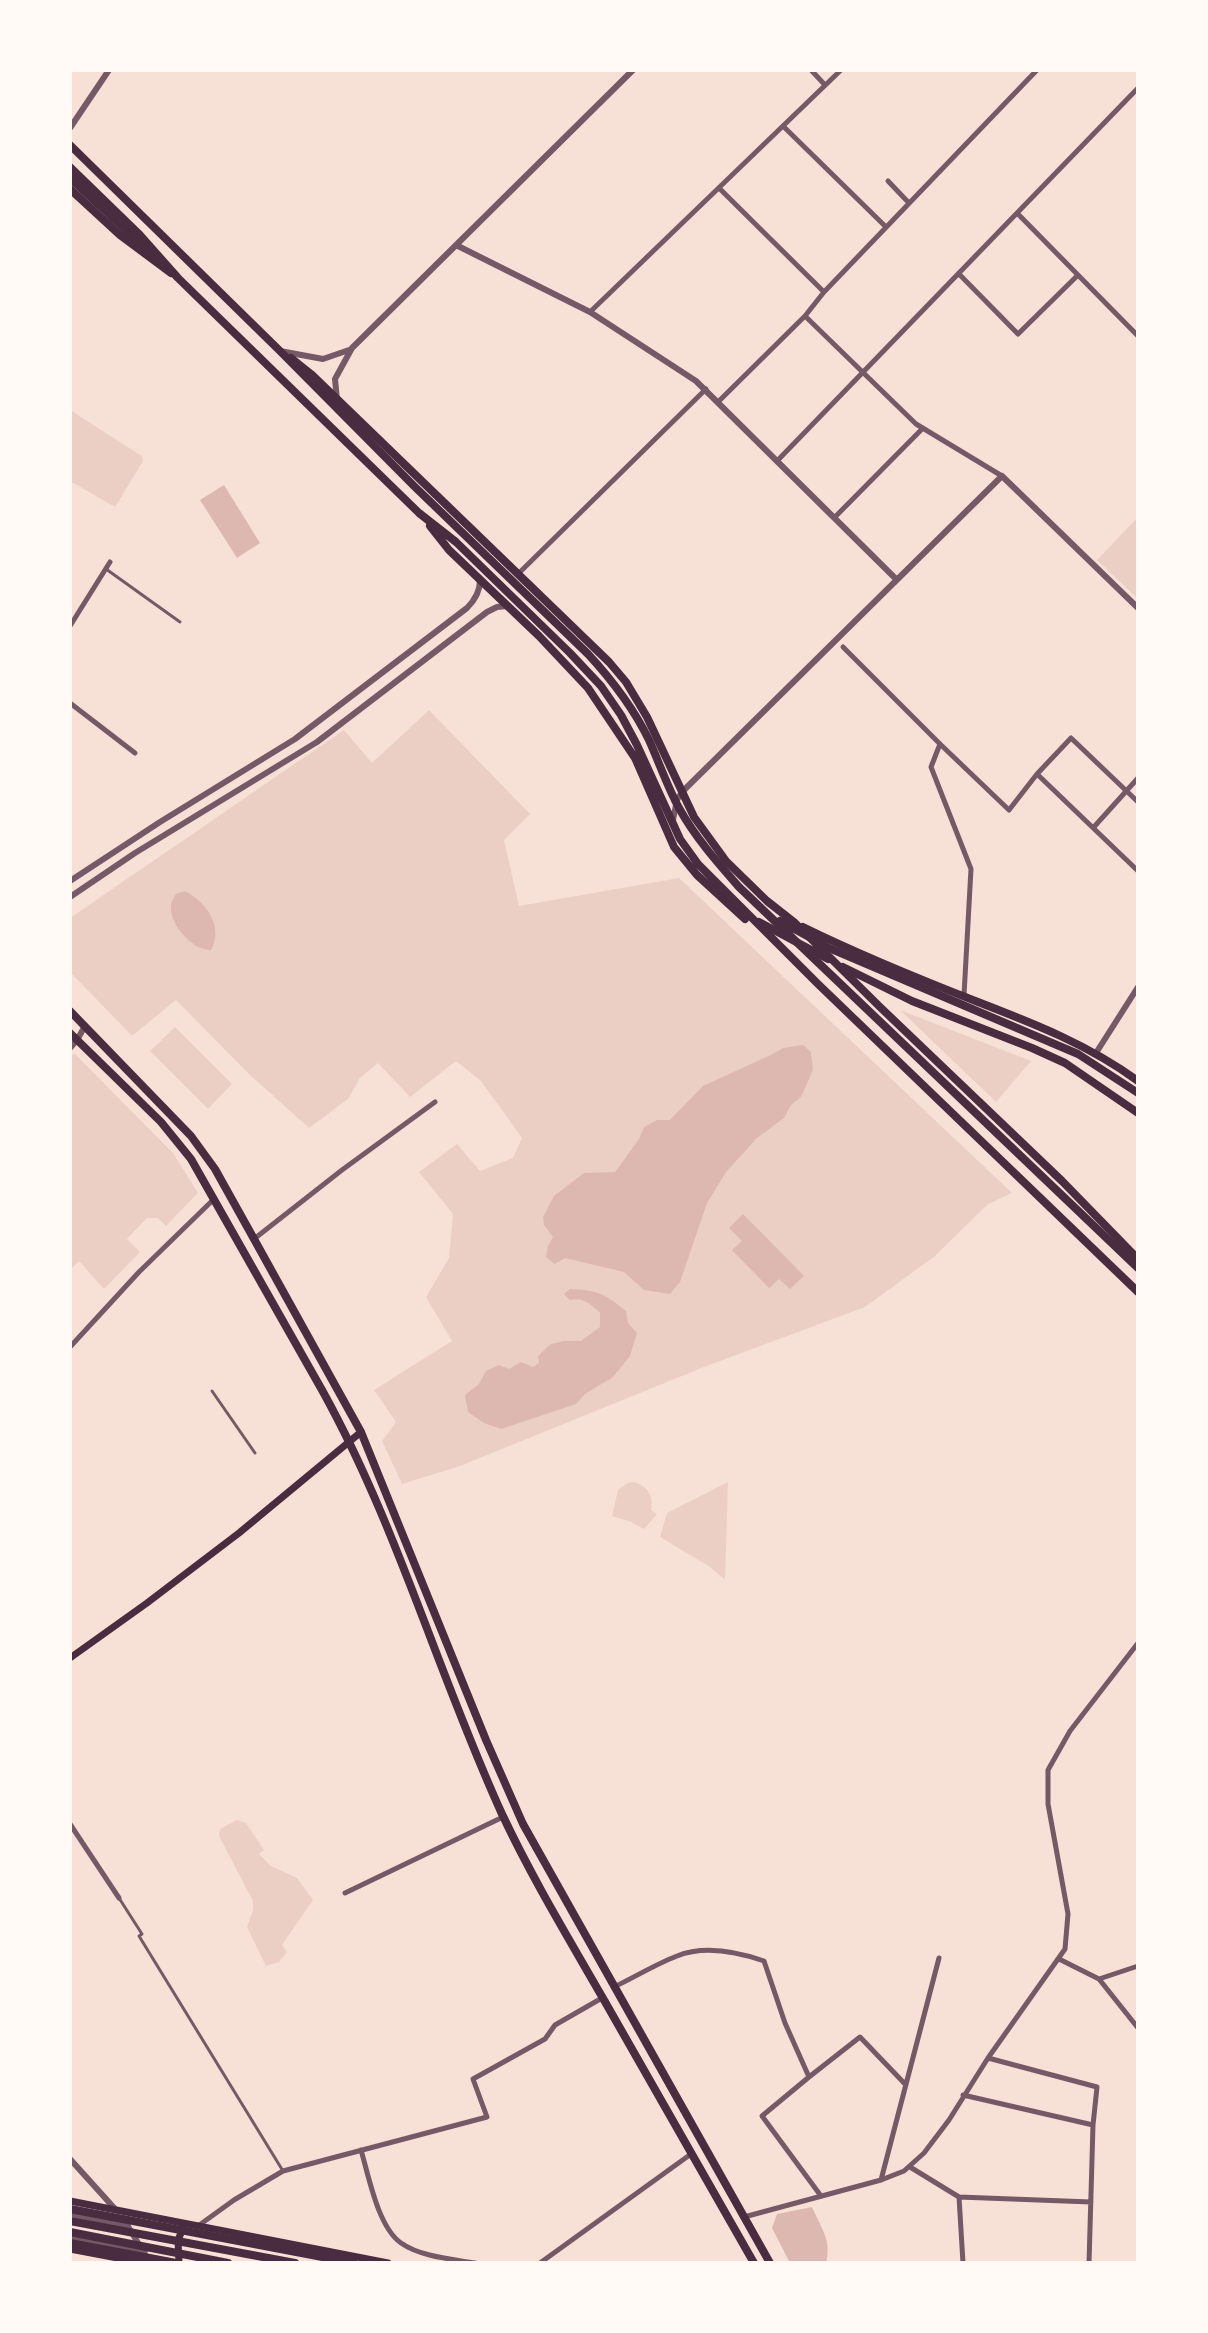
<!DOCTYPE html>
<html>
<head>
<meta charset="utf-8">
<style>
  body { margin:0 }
  #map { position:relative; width:1208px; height:2333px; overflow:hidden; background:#f7e1d7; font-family:"Crimson Pro",serif }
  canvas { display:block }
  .frame { position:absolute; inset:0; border:72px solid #fffaf5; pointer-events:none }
</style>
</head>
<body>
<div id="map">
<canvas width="1208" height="2333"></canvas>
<div class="frame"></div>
</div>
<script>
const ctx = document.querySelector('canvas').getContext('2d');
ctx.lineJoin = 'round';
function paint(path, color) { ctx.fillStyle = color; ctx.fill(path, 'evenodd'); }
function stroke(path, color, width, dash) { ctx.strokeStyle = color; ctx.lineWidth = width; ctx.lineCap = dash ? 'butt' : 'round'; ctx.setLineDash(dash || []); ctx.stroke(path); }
paint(new Path2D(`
  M70,410L142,456L143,461L115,507L70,481Z
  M1138,517V599L1097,560Z
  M429,710L530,814L504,840L519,906L679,878L1012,1193L988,1204L935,1256L865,1307L704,1367L460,1466L402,1484L382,1441L396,1422L374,1390L452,1341L426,1297L449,1258L453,1214L419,1172L457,1144L480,1171L513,1158L522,1138L481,1081L456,1061L410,1097L378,1063L360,1078L348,1099L309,1128L249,1074L176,1000L132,1036L70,972V918L344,730L372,763Z
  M900,1010L1031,1061L996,1102Z
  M175,1027L232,1084L208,1109L150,1051Z
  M74,1053L173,1153L198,1193L166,1226L158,1218H147L127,1239L140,1252L104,1289L79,1261L70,1270V1058Z
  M634,1482C648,1486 654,1496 651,1510L657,1514L644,1529L631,1522L612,1516L618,1490L628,1483Z
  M728,1482L725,1580L710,1567L660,1537L667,1513Z
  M237,1820L246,1823L264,1850L259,1854L271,1866L297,1878L313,1900L282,1945L287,1952L279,1962L266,1966L247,1927L253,1910V1901L219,1836L220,1829Z`), '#ebcfc5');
paint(new Path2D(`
  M224,485L260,543L237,558L200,500Z
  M185,891C207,902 224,928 211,950C193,951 169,924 171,906C171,902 174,897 176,894Z
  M803,1045L811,1052L813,1070L801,1097L791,1105L784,1118L757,1138L726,1172L707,1203L680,1282L670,1294L644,1290L624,1272L565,1258L555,1264L546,1257L548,1246L553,1237L544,1225L543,1217L554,1196L584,1173L615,1172L639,1139L644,1127L657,1120H670L703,1086L773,1054L783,1048Z
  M743,1214L804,1276L790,1289L779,1279L769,1288L732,1250L742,1241L729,1228Z
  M570,1289C598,1290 605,1294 626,1311L628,1323L637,1333L630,1356L613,1377L585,1394L576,1404L501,1429L484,1423L468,1412L465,1395L479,1384L486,1371L499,1365L509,1369L521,1362L533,1367L539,1363L538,1356L551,1344L564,1341H581L600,1327V1313C592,1305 583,1297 570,1300L564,1294Z
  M812,2207C821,2228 832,2240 826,2263H790L772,2228L777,2214Z`), '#dcb8b0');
stroke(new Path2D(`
  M106,569L180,622
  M212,1391L255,1453
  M119,1898L142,1934L139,1936L283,2171`), '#755966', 3);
stroke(new Path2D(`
  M811,70L825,85
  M783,126L886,227
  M888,181L909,203
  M719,188L824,292
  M1017,213L1138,336
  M959,274L1018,334L1078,275
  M590,312L841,70
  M805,316L916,424L1002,476
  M719,401L805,316L824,292L1037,70
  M778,460L1138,88
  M835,517L923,428
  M519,573L706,389
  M70,626L110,562
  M843,647L940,744L1009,810L1037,774L1071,738L1138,802
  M70,703L135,753
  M940,744L931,767L971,869L964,995
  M1037,774L1138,871
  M1093,828L1138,778
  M254,1239L342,1170L435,1102
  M70,1347L139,1272L214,1199
  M70,1824L119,1898
  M345,1893L503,1817
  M1059,1959L1099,1979L1138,2028
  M1099,1979L1138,1966
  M614,1987C635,1977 656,1964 677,1956C704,1945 738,1952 764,1961L785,2023L809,2077L762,2116L821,2196
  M988,2058L1097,2087L1093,2125L1089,2263
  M809,2077L860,2037L905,2084
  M963,2095L1093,2125
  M361,2150C369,2177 378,2227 401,2243C421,2257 452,2259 475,2263
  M910,2167L959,2197L963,2263
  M881,2180L939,1958
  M959,2197L1091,2202
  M744,2217L881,2180L904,2171L924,2153L949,2120L988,2058L1065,1949L1068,1914L1048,1804V1770L1070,1731L1138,1643
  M198,2226L234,2200L283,2171L487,2117L473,2079L545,2039L555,2025L602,1998
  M540,2263L691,2154`), '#755966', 5);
stroke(new Path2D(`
  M70,128L109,70
  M456,245L590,312L696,381L896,579
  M280,351L323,359L349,350
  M337,400L335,379L352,348L633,70
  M673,820L677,800L682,792L1002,476L1138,608
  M70,881L160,822L295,739L467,608C475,600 480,592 480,580
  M70,897L135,853L317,742L487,612L497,607L508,606
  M70,1048L77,1040L85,1026
  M1096,1053L1138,987
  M70,2159L116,2210
  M70,2214L128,2226
  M123,2218L150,2263
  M70,2237L145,2251`), '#755966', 6);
stroke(new Path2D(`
  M70,1658L147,1603L239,1533L361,1432
  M70,2201L388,2263
  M70,2249L144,2263
  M179,2263L178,2240L184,2226`), '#4a2c40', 7);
stroke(new Path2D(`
  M70,189L120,235L171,273
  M291,358L311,374L609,662L626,682L647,717L694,817L726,861L767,901L795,923L880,1007L1062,1181L1138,1259
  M759,922L828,959
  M803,927C860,955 919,979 978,1002C1035,1024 1089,1045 1138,1081
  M843,967L912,1001L1032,1048L1065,1063L1138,1113
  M70,1011L191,1136L215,1169L254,1239L361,1432L486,1740L523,1824L770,2263
  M70,1033L161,1122L191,1159L322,1390C397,1525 438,1674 502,1814C532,1878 569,1939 604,2000C654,2087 704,2175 754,2263
  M70,2221L295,2263
  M70,2232L228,2263`), '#4a2c40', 8);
stroke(new Path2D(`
  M70,145L280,351L414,486L588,654C612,680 633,707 649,740C659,762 667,786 679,808C695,837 717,862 739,887L1138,1268
  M70,167L138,233L178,278L419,513L456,542L570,653L601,686L621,715L637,745L680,839L698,864L818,984L1138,1292
  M70,178L155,257
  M430,526L449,550L539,636L588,688L635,758L674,847L697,875L745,919
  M780,921L829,948L1078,1054L1138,1093
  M70,2209L354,2263
  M70,2243L176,2263`), '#4a2c40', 8);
</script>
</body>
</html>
